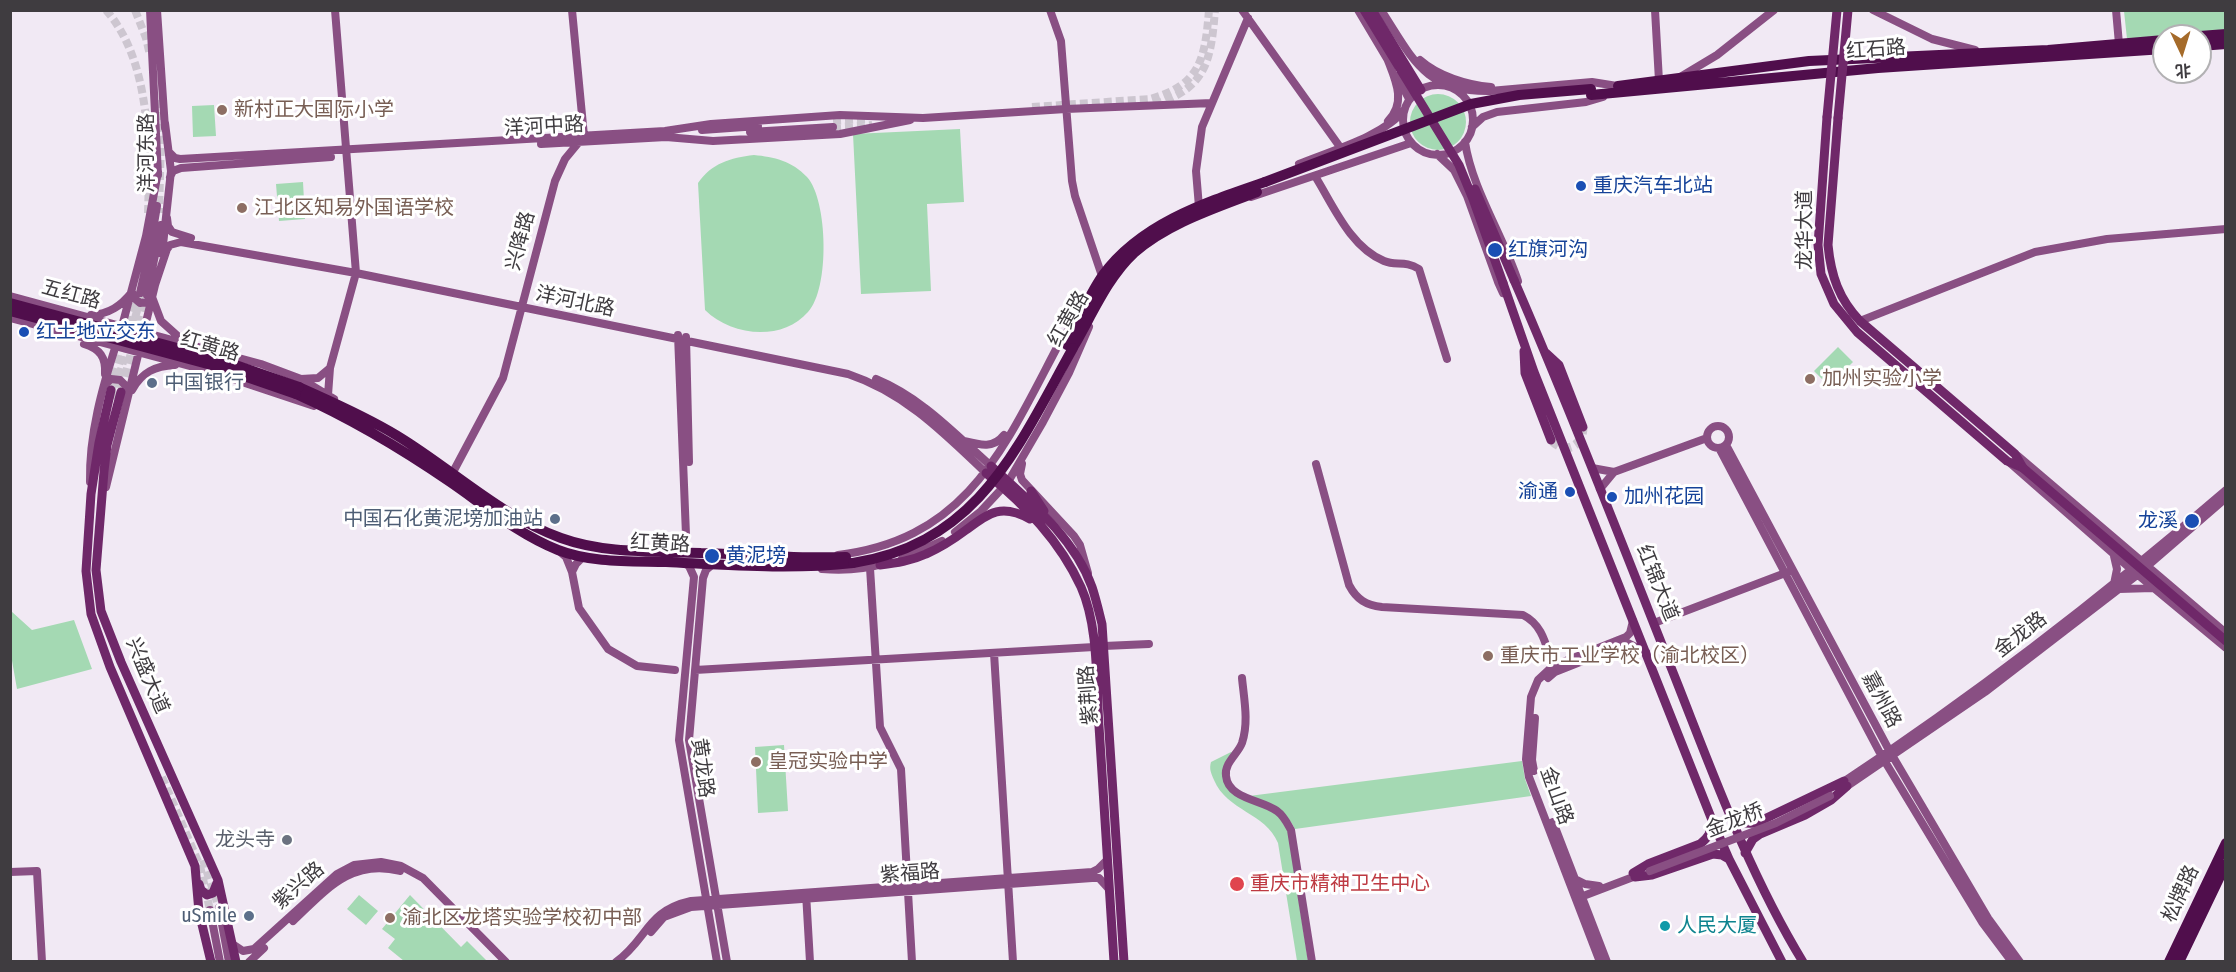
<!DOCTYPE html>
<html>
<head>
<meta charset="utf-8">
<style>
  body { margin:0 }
  #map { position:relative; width:2236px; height:972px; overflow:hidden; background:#f1e9f4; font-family:"Fira Sans Condensed","Noto Sans SC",sans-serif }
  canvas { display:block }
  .frame { position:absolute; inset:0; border:12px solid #3f3c40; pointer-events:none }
  .north { position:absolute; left:2152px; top:24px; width:60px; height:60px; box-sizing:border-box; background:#fff; border:2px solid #b2b1b3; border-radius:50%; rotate:176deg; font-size:16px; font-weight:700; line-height:24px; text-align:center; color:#3f3c40 }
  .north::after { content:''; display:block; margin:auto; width:21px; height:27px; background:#a56b2a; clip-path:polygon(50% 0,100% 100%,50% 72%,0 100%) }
</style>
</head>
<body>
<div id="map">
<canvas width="2236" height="972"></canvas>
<div class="frame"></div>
<div class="north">北</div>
</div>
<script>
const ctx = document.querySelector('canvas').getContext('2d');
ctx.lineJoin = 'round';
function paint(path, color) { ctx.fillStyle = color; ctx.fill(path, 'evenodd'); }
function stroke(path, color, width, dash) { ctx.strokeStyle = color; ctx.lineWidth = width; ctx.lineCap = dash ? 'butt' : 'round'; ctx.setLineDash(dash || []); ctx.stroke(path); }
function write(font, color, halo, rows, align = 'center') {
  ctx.font = font + ' "Fira Sans Condensed","Noto Sans SC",sans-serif'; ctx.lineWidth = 6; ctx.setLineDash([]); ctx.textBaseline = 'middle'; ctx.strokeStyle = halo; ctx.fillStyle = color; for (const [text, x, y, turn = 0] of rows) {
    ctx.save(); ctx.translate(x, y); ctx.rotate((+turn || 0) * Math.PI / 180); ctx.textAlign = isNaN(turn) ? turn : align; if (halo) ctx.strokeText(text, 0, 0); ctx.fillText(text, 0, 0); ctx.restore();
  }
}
paint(new Path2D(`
  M2124,11H2225V30L2127,39Z
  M1410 122a28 28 0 1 1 56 0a28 28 0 1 1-56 0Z
  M214,105L216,136L193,137L192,106Z
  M960,129L964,202L927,204L931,291L861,294L853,134Z
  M754,155C774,157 792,161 807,177C828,200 830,289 808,312C782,342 731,336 705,310L698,183C712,163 730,158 754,155Z
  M303,182L305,219L279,221L276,184Z
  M1838,347L1853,362L1829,386L1814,371Z
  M11,611L32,630L74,620L92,669L17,689L11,655Z
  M784,745L788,811L758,813L755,747Z
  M1231,752L1233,754L1224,764L1223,776L1227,786L1275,812L1284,821L1288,831L1308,961H1297L1278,843C1266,813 1227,811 1214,780C1211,773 1209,769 1211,762Z
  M1522,761L1525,779L1531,796L1295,829C1284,807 1270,805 1249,796Z
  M359,895L378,911L366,925L347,909Z
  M410,895L461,947L467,941L487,961H404L388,948L395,939L382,929Z`), '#a4d9b3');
stroke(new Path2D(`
  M106,10C151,61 150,150 148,214
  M135,10L146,38L150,55
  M158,100L161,139L159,213
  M1154,104C1207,89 1211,59 1215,10
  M1032,107L1150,99C1201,85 1205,58 1209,10
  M833,121L866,119
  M833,127L872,125
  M113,399L141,296
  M162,777L200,866L210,910
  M203,860L219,908`), '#cdc6d0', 8, [8, 4]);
stroke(new Path2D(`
  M111,390L139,295
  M122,390L146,296
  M1551,440C1565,455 1583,447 1583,427`), '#cdc6d0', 9, [9, 4.5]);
stroke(new Path2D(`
  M150,10L158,175
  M157,10L165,128
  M1050,10L1061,41L1072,181L1075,196L1102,276
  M1242,10L1340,147
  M1358,10L1389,62
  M1381,10C1413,59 1424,92 1490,91L1592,82L1617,86
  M1655,10L1659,81
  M1873,10L1932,39L1975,50
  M2116,10L2119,44
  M1387,58C1395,79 1407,102 1388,121
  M1420,60C1438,76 1467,85 1491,87
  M1397,76L1409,99
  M1682,76L1717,55L1774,10
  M1403 120a35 35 0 1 1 70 0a35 35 0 1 1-70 0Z
  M1472,127L1483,117L1497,112L1586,102L1603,97
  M702,130L758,126
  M750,132L833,127
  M1465,142C1472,189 1503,235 1518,281
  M541,144L666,137L713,141L840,134L910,120
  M169,152L175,158L180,159L665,131L711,124L840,115L923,118L1066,109L1212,103
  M1437,154L1454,170L1467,196L1498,282L1503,293
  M1299,164C1330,151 1384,136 1404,110
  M1315,176C1333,205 1350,247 1384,261C1396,266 1405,260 1419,269L1447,359
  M170,177L173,171L181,168L331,157
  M1251,197L1411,143
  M1199,207L1196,171L1202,127L1248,18
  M167,218L168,226L172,232L191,238
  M162,254L171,171L165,123
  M155,285L167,249L170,245L181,242L356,273L848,374C905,393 944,433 986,473
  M140,293L149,253L157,206
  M147,295L161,225
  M10,296L261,364L301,379L334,399
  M91,315C109,314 121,306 132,292L134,298L140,303L147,302L152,297L161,321L181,339
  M10,318L212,372L314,406
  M1860,321L2035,252L2107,239L2226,229
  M121,330L146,236L158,172
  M686,337L689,462
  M84,344C100,349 106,357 105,374
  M330,368L356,273L335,10
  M301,379L318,378L330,368L328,395
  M876,379C922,398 955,434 991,466
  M105,385L111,379L120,380L126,386L127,395
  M132,390C142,372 155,366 175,365
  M1707 437a11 11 0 1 1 22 0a11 11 0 1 1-22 0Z
  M964,441C980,445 993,449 1004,435
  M1726,445L1889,750L1988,918L2020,962
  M1719,448L1881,755L1982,922L2012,962
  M2018,456L2226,633
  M2010,463L2132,570L2226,648
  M1022,464L1020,474L1022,480L1074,536L1080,545L1088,573
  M1316,464L1349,585C1357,600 1366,605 1382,607L1523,615C1545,626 1546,649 1555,671
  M1592,468L1614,472
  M452,474L503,378L555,181L565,159L584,136L572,10
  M90,482C89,434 102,388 117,342
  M106,487L156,281
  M1600,489L1614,472L1707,438
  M955,532L981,511L1008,482L1043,422L1069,373L1089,327
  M559,551L566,557L572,572L576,564L583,557
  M673,552L682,547L686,535L678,335
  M838,555C970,539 1006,443 1061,340L1075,321
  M902,559L942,541
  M683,563L689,566L694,577L679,740L717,962
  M712,565L706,570L703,578L689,740L727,962
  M870,568L880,727L901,769L912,962
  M822,569C844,571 866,569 887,563
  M572,572L579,608L608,649L637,666L675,670
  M2114,584L2117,569L2114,556
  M2119,589L2153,588
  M1654,623L1788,572
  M1104,646L1149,644
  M994,653L1013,962
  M695,670L1094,647
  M1242,678C1244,699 1249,722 1242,743C1238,754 1224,763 1226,776C1228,799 1263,800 1277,811C1284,816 1287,823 1291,830L1312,962
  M1548,678L1555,672L1628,643L1646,652
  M1534,771L1532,760L1535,718
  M1840,784C1975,695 2103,596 2226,490
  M1843,789L1985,692L2137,575L2226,498
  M1553,822L1607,962
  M10,872L37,871L42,962
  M1577,880L1585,884L1599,886
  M806,893L810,962
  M1578,898L1641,874
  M219,908L229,962
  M210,910L220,962
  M293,921C325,891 351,858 400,871
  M651,932L664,917L691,907L1092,878H1099L1109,889
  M231,943L243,951L254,949L337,874L354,865L381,862L401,866L423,878L506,962
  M249,962L264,948
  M616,962C648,939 646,911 691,901L1092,872L1098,869L1107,860
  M1600,962L1529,777L1526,759L1531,697L1538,680L1553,666L1626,637L1630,633L1633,621`), '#894f83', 8);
stroke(new Path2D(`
  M1827,117L1818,245L1821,274L1834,304L1857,332L2007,461L2023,468
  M1838,118L1828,245C1831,276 1839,299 1860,321L2015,454L2023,468
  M1514,280C1572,413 1624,549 1678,685C1715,779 1750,875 1803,962
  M1503,283L1534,372L1712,820L1729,859L1782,962
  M1524,351L1525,373L1551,440
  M1546,353L1559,365L1583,427
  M111,390L99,443L91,494L86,571L91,614L110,667L195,866L199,912L211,962
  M121,392L107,445L104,471L96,570L101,611L121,662L218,880L236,962
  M991,466C1029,501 1074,537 1092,587C1096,599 1099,612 1102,624L1124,962
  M986,473C1025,505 1060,541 1081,587C1099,627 1096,683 1099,726C1104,804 1109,883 1114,962
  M1031,491L1044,511
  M880,565C896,563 911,561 926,554C940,548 954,539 966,530C989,513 1001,503 1030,519
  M1730,815C1738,823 1744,824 1756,823L1844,781
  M1745,853L1753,839L1760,834L1805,815L1831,800L1847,786
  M1633,873L1648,864L1700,844C1708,838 1711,833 1712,823
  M1635,877L1652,875L1713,854L1722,855L1729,859
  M199,884L201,890L207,895L213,893L217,883`), '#6f2869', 9);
stroke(new Path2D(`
  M2200,36L2226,34
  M2200,46L2226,44
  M1618,86L1809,61L2048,50L2164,40
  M1591,95L1878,68L2164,49
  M1067,345C1078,322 1088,296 1103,275C1141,223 1207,202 1265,182
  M1074,346C1092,315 1108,277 1134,253C1168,223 1216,208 1257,192
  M299,387C332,402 365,416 396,435C451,468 500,516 561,538C605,554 655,551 701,553C749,554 798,559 846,557
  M296,394C352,419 399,447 450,482C485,506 518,534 558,550C591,563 631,561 666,562C728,565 791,570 853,563
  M2169,962L2226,843
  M2179,962L2226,864`), '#500e4c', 10);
stroke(new Path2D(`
  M1650,871L1776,823L1830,796`), '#894f83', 8);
stroke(new Path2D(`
  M1364,10L1459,165L1473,199L1503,283
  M1372,10L1421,90
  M1827,117L1837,10
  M1838,118L1848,10
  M1475,189L1514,280
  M2023,468L2226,641`), '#6f2869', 9);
stroke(new Path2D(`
  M1265,182L1471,104L1519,95L1591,89
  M10,303L218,359L299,387
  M10,311L215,366L296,394
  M853,563C979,543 1017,448 1073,348`), '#500e4c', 10);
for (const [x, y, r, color] of [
  [222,110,6,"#8d6e63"],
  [1581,186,6,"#1a4fb4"],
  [242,208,6,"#8d6e63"],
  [1495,250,8,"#1a4fb4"],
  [24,332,6,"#1a4fb4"],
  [1810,379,6,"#8d6e63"],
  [152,383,6,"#5c6f8a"],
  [1570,492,6,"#1a4fb4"],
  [1612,497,6,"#1a4fb4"],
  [555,519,6,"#5c6f8a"],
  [2192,521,8,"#1a4fb4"],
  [712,556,8,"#1a4fb4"],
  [1488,656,6,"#8d6e63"],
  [756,762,6,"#8d6e63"],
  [287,840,6,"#6b7280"],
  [1237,884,8,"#e0444e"],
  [249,916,6,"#5c6f8a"],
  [390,918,6,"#8d6e63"],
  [1665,926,6,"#0f9aa8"]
]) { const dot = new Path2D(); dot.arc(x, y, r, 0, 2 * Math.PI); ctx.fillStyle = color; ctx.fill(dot); stroke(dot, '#fff', 2); }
write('20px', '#3f3c40', '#fff', [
  ["红石路",1876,50,-4],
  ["洋河中路",544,127,-3],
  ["洋河东路",147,153,-90],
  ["龙华大道",1805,230,-90],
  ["兴降路",521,241,-75],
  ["五红路",71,295,15],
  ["洋河北路",575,302,12],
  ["红黄路",1069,319,-60],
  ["红黄路",210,347,16],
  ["红黄路",660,544,3],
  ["红锦大道",1657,583,68],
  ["金龙路",2021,635,-38],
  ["兴盛大道",147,676,67],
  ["紫荆路",1089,695,-94],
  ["嘉州路",1881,700,62],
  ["黄龙路",702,768,82],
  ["金山路",1556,796,70],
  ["金龙桥",1735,821,-21],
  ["紫福路",910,874,-4],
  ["紫兴路",299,886,-41],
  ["松牌路",2181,894,-65]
]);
write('20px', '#785e54', '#fff', [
  ["新村正大国际小学",234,110],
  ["江北区知易外国语学校",254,208],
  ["加州实验小学",1822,379],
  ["重庆市工业学校（渝北校区）",1500,656],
  ["皇冠实验中学",768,762],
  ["渝北区龙塔实验学校初中部",402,918]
], 'left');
write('20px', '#164399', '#fff', [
  ["重庆汽车北站",1593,186],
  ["红旗河沟",1508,250],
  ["红土地立交东",36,332],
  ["渝通",1558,492,"right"],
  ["加州花园",1624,497],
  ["龙溪",2178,521,"right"],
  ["黄泥塝",726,556]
], 'left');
write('20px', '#4e5e75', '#fff', [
  ["中国银行",164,383,"left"],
  ["中国石化黄泥塝加油站",543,519],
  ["uSmile",237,916]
], 'right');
write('20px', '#5b616d', '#fff', [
  ["龙头寺",275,840]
], 'right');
write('20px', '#be3a42', '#fff', [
  ["重庆市精神卫生中心",1250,884]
], 'left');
write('20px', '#0d838f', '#fff', [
  ["人民大厦",1677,926]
], 'left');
</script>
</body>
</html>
